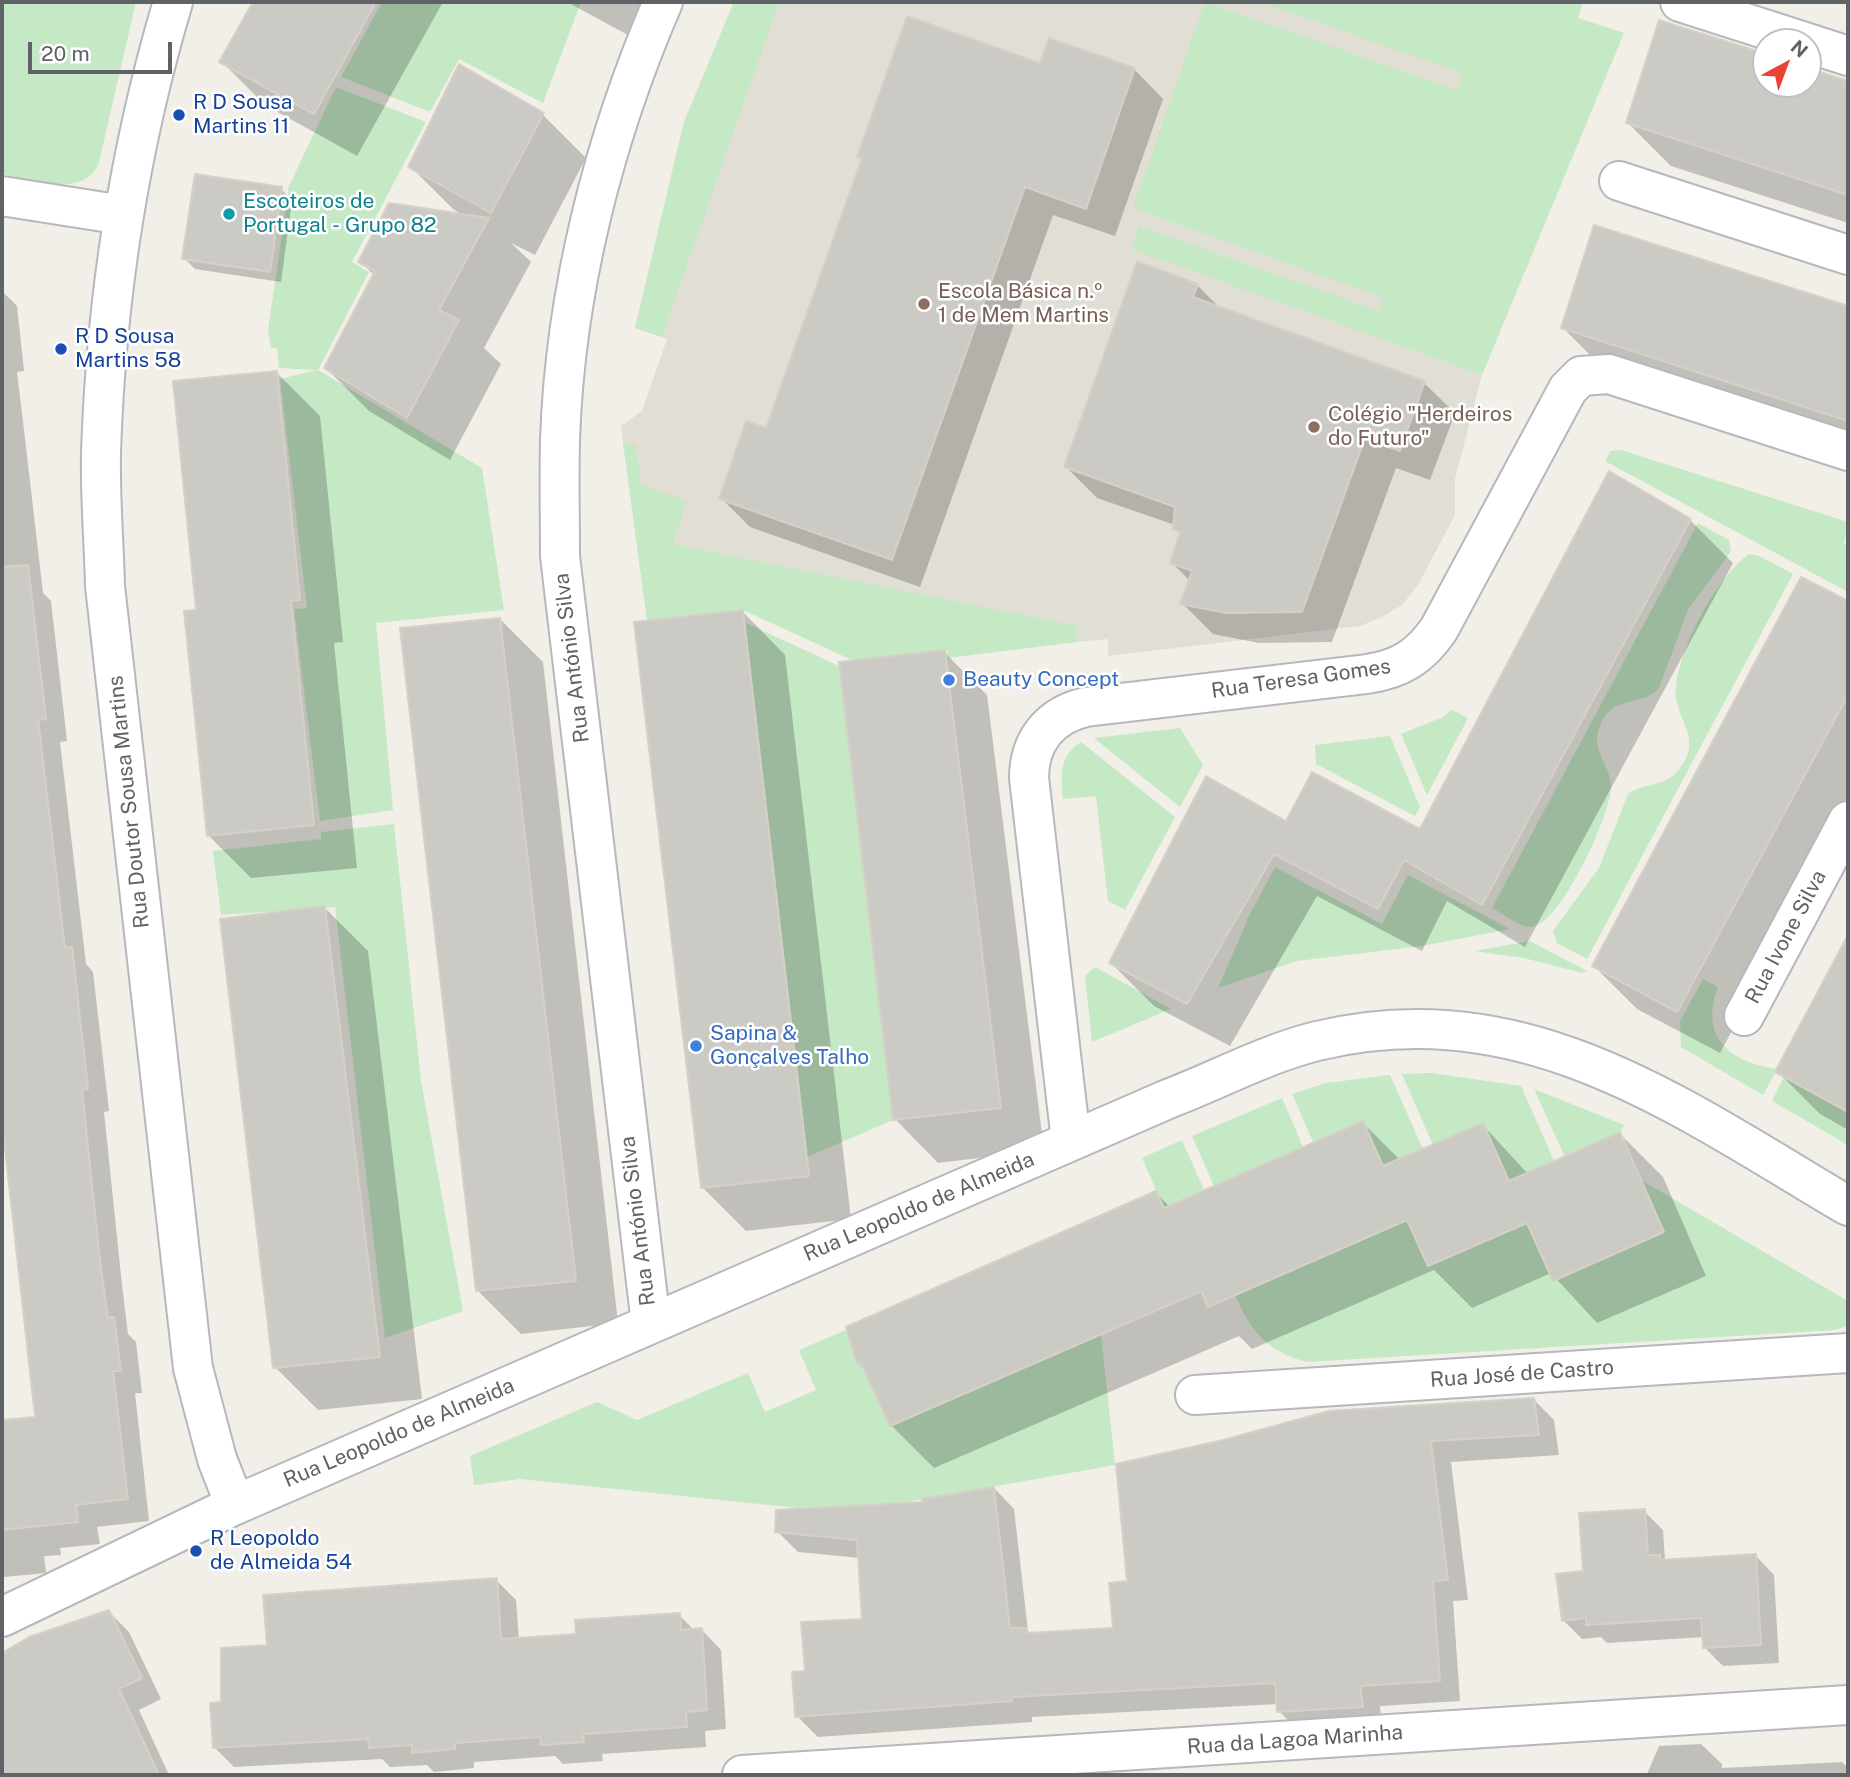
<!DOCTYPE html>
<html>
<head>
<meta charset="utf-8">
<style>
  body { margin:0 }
  #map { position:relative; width:1850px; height:1777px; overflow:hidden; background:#f1efe8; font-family:"Public Sans",sans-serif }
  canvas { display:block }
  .frame { position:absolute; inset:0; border:4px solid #5f6368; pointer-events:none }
  .north { position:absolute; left:1752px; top:28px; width:70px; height:70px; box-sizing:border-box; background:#fff; border:2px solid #bfc1c3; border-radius:50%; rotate:41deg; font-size:19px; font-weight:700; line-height:28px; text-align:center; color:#5f6368 }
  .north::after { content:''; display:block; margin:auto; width:24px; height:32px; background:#ea4335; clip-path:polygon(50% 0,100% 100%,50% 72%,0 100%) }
  .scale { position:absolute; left:28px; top:42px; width:144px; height:32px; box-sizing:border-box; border:4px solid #5f6368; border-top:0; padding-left:9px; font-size:21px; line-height:24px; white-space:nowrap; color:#5f6368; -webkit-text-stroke:5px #fff; paint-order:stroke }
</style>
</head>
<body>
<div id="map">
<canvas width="1850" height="1777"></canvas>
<div class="frame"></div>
<div class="north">N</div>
<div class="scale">20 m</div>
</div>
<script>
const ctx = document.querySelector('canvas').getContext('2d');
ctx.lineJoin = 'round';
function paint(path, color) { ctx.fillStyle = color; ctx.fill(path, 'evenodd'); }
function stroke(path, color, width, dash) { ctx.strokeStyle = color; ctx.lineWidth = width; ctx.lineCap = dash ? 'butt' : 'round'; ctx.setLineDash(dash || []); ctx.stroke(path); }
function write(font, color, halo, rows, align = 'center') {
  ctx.font = font + ' "Public Sans",sans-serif'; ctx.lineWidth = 5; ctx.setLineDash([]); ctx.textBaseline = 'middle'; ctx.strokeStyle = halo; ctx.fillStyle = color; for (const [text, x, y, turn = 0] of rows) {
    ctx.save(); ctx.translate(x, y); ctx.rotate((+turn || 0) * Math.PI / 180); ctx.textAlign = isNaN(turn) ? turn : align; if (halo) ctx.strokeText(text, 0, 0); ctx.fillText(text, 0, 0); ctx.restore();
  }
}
paint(new Path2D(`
  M734,2H1330L1509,41L1375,336L1482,375L1455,479V515L1418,585L1402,605L1382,617L1360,626L1108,656V639L1077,642L639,554L621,426L642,411L667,339L635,328L684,122Z`), '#e1ded6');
paint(new Path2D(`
  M2,2H136L99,162C85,200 31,179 2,174Z
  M382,2H581L543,103L459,59L430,112L341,77Z
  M734,2H779L662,337L635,328L684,122Z
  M1205,2L1457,90L1462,73L1260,2H1583L1578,18L1624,33L1482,375L1131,249L1139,226L1379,311L1384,298L1133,208Z
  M336,87L426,122L352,262L369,272L318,370L482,468L504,610L376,623L393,810L320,821L294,609L307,608L280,379L317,370L279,368L277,348H271L268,330L289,186Z
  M623,443L636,445L641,485L687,501L673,544L1077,626V642L948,658L947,650L852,660L743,610L647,621Z
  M1621,450L1848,522L1844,543L1848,547V592L1605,461L1611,451Z
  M1698,523L1729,540L1731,551L1688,610L1659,688C1643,707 1615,695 1602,721C1587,751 1611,762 1611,787C1611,814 1560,926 1531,927C1519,927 1502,913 1492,908Z
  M1749,554L1757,555L1793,574L1587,959L1557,943L1553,931L1599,868L1628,794C1643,783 1662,787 1676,773C1708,738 1672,718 1676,688C1680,646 1715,579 1749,554Z
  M744,622L839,666L893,1120L807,1157Z
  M1452,710L1468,718L1427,795L1401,734L1443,717Z
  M1180,728L1203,765L1180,807L1094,738Z
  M1390,736L1420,807L1415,816L1316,764L1315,745Z
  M1081,742L1175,817L1125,910L1108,901L1096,796L1063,799C1061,775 1059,756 1081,742Z
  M394,824L421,1081L463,1311L385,1338L335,907L221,915L213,851L321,839V832Z
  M1275,867L1382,924L1408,875L1510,929L1422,946L1297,961L1218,988L1249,916Z
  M1530,941L1587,971L1583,973L1524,958L1474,951Z
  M1095,967L1171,1009L1092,1042L1085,976Z
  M1703,979L1718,987C1699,1038 1730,1062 1777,1069L1763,1095L1681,1047L1680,1021Z
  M1431,1073L1521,1086L1554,1161L1509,1181L1483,1123L1433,1145L1402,1074Z
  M1390,1075L1423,1149L1383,1166L1363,1121L1313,1142L1292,1094L1326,1083Z
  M1784,1077L1848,1112V1145L1772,1101Z
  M1534,1089L1624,1125L1620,1132L1565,1157Z
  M1282,1098L1303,1147L1214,1186L1192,1136Z
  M1182,1140L1204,1190L1164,1208L1142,1158Z
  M1641,1180L1848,1301V1326L1835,1330L1307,1362C1268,1352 1251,1332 1235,1295L1407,1220L1428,1266L1527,1223L1553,1281L1664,1233Z
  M846,1330L890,1426L1101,1334L1115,1465L901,1503L798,1508L520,1479L474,1485L470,1456L597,1402L637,1420L748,1373L765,1412L816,1390L799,1350Z`), '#c5e8c5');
paint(new Path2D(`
  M255,2H443L357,156L265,105L222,62Z
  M567,2H646L628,35Z
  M1050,40L1135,70L1163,99L1115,236L1053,215L920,587L750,527L721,498L767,430L863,160L859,156L1042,65Z
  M1766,56V84H1808V70L1848,83V223L1671,166L1628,123Z
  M543,115L586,158L535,255L511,243L531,262L484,348L501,364L450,460L369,411L326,368L375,276L360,261L464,216L453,209L410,166Z
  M281,189L292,200L281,282L195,269L184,258Z
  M1595,227L1848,308V449L1606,371L1563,328Z
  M1197,285L1221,309L1424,383L1455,413L1430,480L1396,468L1332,642L1259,643L1213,634L1182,603L1190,581L1172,563L1181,535L1175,525L1097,498L1066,467Z
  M2,291L17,306L24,371L17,372L24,430L43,593L51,601L67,741L60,742L86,964L93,972L109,1111L104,1112L122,1285L128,1334L136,1342L142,1393H135L149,1521L97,1527L100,1544L60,1548L61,1555L44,1556L46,1573L4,1577L2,1422L37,1418L2,1113Z
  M277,373L320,416L343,642L334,643L357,868L251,878L208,835L198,612Z
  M1690,520L1733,563L1525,947L1447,901L1422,951L1317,896L1230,1046L1154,1006L1111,963L1287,823L1420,831Z
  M1801,579L1848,603V815L1720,1053L1637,1009L1594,966Z
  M742,611L785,655L851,1219L746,1231L703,1188Z
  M500,619L543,662L618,1323L521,1334L478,1291Z
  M944,652L987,695L1044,1150L938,1163L895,1119Z
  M325,908L368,951L422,1399L318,1410L275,1367Z
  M1848,938V1130L1820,1114L1777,1071Z
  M1363,1123L1401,1161L1483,1125L1528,1174L1620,1134L1663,1177L1706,1276L1597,1323L1551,1273L1472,1308L1434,1270L1252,1349L1239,1336L934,1468L891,1425L868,1373L858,1363L1156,1193L1170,1207Z
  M1533,1399L1554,1420L1559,1455L1451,1462L1468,1600L1453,1601L1460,1701L1380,1706L1382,1727L1300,1732L1279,1711L1278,1704L1032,1717V1722L818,1737L797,1716L807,1673L864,1620L860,1558L798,1552L777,1531L994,1488L1014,1509L1028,1631L1031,1635L1115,1629L1128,1582L1118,1466Z
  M1644,1511L1663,1530L1665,1561L1755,1555L1774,1575L1779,1663L1723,1666L1704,1647V1637L1607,1643L1601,1637L1582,1639L1563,1620L1585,1573Z
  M496,1580L516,1600L519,1640L578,1636L679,1615L695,1631L702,1630L721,1650L726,1729L705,1731L706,1747L602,1754L603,1761L563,1764L555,1756L474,1762V1768L434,1772L427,1765L390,1767L382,1759L234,1767L214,1747L223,1704L269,1647Z
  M109,1612L129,1632L161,1699L139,1710L169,1775H2V1655L30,1639Z
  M1701,1744L1722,1764V1768L1842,1762L1848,1768V1775H1630L1647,1774L1659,1746Z`), '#0003');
const building = new Path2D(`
  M253,2H376L314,114L219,62Z
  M907,16L1040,63L1049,38L1135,68L1086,209L1025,187L892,560L719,499L746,421L766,428L862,158L857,157Z
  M1659,20L1766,54V84H1808V68L1848,81V195L1626,123Z
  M459,64L544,113L491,213L408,167Z
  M195,174L282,187L270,272L182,259Z
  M389,203L489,218L439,310L459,320L407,418L324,368L375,271L358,262Z
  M1594,225L1848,306V421L1561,328Z
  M1137,261L1198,284L1193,297L1425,381L1400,451L1365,438L1302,612L1227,613L1180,604L1192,571L1170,563L1180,532L1173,529L1175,507L1064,467Z
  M277,371L300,600H291L314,825L207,836L184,611L196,610L173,381Z
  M1609,471L1691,519L1482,905L1404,860L1378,909L1274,854L1187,1004L1109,963L1206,776L1286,821L1312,772L1420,829Z
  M28,565L46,719L38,720L45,777L65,948L72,947L88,1089L82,1090L100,1261L108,1318L114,1317L121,1371H113L128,1499L76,1505L78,1522L2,1530V1420L35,1417L2,1122V567Z
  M1801,577L1848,601V695L1677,1012L1592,966Z
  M743,610L809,1176L701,1188L634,622Z
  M500,618L576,1281L476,1291L400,628Z
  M945,650L1001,1108L893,1120L839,662Z
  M325,906L380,1357L273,1368L220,919Z
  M1848,935V1112L1775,1072Z
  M1363,1121L1383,1166L1483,1123L1509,1181L1620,1132L1664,1232L1553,1281L1527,1223L1428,1266L1407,1220L1208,1307L1201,1291L890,1426L861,1363L857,1364L846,1327L1156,1191L1164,1208Z
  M1534,1398L1539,1435L1431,1441L1448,1580L1433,1581L1440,1681L1360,1686L1363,1707L1277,1712L1275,1683L1012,1697V1701L795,1717L792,1672L805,1671L801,1622L862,1619L857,1540L775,1532L776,1510L923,1502L922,1499L994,1487L1010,1628H1027V1633L1113,1628L1109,1583L1127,1581L1116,1464L1223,1440L1329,1411Z
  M1645,1509L1648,1555H1660V1560L1756,1554L1761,1645L1703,1648L1701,1618L1586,1625V1618L1562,1621L1556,1574L1583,1571L1579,1513Z
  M497,1578L501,1639L576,1634L575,1620L680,1613L681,1630L702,1628L707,1710L686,1712L687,1727L583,1734L584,1742L541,1745L540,1737L455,1743V1749L412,1753V1745L369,1748L368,1739L213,1748L210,1703L221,1702V1648L267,1645L263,1595Z
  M109,1610L142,1678L119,1689L159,1775H2V1653L29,1637Z`);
paint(building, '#cccac5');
stroke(building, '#d6d1c6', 2);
const minor = new Path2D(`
  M173,2C129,149 106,299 101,453C100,497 104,542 105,586L193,1368L217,1459L235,1505
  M1680,2L1805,42
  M1808,43L1848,56
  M1619,181L1848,255
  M2,196L123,215
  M1744,1016L1848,821
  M1071,1141L1029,778C1029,741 1050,715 1086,707L1367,674C1400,669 1420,657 1439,629L1568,389L1581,376L1609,374L1848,451
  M651,1324L560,556C560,518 559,478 560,440C565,291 604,138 663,2
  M1195,1395L1848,1353
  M2,1617L235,1505L1168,1099C1218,1080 1265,1054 1317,1041C1525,991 1680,1107 1848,1206
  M742,1775L1848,1705`);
stroke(minor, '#b5b8bc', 42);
stroke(minor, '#fff', 38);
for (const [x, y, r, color] of [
  [179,115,7,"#1a4fb4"],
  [229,214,7,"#0f9aa8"],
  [924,304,7,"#8d6e63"],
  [61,349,7,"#1a4fb4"],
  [1314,427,7,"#8d6e63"],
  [949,680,7,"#3f7fe0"],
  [696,1046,7,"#3f7fe0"],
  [196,1551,7,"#1a4fb4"]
]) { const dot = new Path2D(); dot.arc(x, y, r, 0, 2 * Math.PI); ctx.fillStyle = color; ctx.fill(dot); stroke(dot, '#fff', 2.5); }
write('21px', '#164399', '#fff', [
  ["R D Sousa",193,103],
  ["Martins 11",193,127],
  ["R D Sousa",75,337],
  ["Martins 58",75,361],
  ["R Leopoldo",210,1539],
  ["de Almeida 54",210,1563]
], 'left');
write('21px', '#0d838f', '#fff', [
  ["Escoteiros de",243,202],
  ["Portugal - Grupo 82",243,226]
], 'left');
write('21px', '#785e54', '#fff', [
  ["Escola Básica n.º",938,292],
  ["1 de Mem Martins",938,316],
  ["Colégio \"Herdeiros",1328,415],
  ["do Futuro\"",1328,439]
], 'left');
write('21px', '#5f6368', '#fff', [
  ["Rua António Silva",572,658,-97],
  ["Rua Teresa Gomes",1301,679,-8],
  ["Rua Doutor Sousa Martins",129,802,-96],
  ["Rua Ivone Silva",1786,937,-62],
  ["Rua Leopoldo de Almeida",919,1207,-23],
  ["Rua António Silva",638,1221,-97],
  ["Rua José de Castro",1522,1374,-4],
  ["Rua Leopoldo de Almeida",399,1433,-23],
  ["Rua da Lagoa Marinha",1295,1740,-4]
]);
write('21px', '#366cbe', '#fff', [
  ["Beauty Concept",963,680],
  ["Sapina &",710,1034],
  ["Gonçalves Talho",710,1058]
], 'left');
</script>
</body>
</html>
